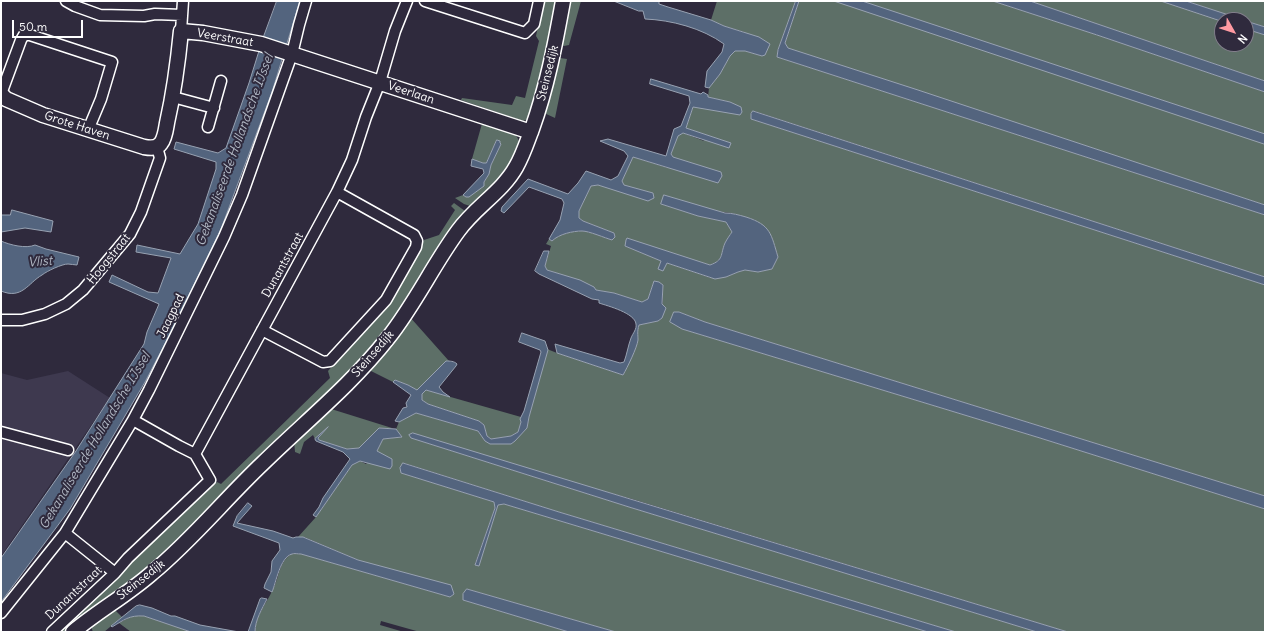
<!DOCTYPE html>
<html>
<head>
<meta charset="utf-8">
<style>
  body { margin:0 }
  #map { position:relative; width:1266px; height:633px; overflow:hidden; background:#2f2a3d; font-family:Delius,sans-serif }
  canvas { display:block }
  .frame { position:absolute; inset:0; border:2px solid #fff; pointer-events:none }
  .north { position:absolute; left:1214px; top:12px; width:40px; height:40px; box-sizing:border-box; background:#2f2a3d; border:1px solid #827f8b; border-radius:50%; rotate:129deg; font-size:11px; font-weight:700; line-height:16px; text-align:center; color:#fff }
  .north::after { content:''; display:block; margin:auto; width:14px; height:18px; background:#ff9aa2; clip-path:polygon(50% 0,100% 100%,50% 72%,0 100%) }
  .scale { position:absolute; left:12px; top:20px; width:71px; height:18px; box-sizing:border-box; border:2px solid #fff; border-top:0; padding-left:5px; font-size:12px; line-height:14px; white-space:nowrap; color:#fff; -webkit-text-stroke:3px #2f2a3d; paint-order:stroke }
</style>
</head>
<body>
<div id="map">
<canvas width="1266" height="633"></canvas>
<div class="frame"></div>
<div class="north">N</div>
<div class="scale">50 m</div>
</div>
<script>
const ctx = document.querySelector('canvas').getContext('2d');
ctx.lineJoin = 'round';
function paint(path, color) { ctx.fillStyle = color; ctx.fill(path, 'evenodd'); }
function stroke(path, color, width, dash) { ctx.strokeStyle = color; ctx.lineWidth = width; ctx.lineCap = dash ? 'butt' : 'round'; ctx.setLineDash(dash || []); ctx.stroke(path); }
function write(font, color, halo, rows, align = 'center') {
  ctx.font = font + ' Delius,sans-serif'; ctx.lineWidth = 4; ctx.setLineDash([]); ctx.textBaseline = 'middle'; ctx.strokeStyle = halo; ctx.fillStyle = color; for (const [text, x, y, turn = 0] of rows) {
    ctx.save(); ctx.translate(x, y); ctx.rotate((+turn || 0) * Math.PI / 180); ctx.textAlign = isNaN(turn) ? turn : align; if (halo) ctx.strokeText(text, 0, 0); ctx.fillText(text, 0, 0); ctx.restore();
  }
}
paint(new Path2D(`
  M68,371L110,398L1,556V373L27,380Z`), '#3e394f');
paint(new Path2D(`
  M543,1H560L531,118L523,121L461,100L462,98L512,105L516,96L525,98L539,41L536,36Z
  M565,1H581L569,45L564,46L558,44Z
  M717,1H796L778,50L777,57L1265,215V277L754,111L751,114V119L1265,285V496L705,322L679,312L682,329L1040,438L1265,509V632H1068L632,499L411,438L629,507L1037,632H956L559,512L404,463L401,473L494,502L495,508L475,564L478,566L498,505L504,504L928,632H616L467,589L463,600L569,632H420L381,621L380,625L404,632H255C255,616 267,603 273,589C280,576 278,564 291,554H301L450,597L454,594L358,560L304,537H298L316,517L352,465L360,461L366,464L377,451L383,439L402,437L396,429L399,422L416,413L478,431L485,441L511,444L527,428L529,417L547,349L557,353L623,375L638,341L637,332L639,325L658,321L662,318L663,285L654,281L648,299L642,302L614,293L596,290L560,274L547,270L545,266L551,246L546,244L549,239L552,241C559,234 573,231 582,231C589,231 605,238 612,240L615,237L614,233L583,221L579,218V211L591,186L598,185L653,193L624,186L622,181L633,157L668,168L673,157L671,154L678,135L683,133L704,141L699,133L686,128L693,107L730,102L708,97L709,88L720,74L730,56L735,51H745L762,56L744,32L724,26L711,20ZM661,204L731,213L755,220L772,238L778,257L772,269L758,272L745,270L738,272L726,277L711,278L667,263L659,269L661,261L625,246L671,253L710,265L717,262L721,257L725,243L732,232L726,222L698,216Z
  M799,1H993L1097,35L1265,92V205L787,48L785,43Z
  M1030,1H1161L1222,21V44H1246V29L1265,35V81Z
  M1186,1H1265V27Z
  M560,58L567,59L555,118L544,113L556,60Z
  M483,120L513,132C516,135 519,139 519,143C523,164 487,193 473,207L464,204L455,198L463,195L466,197L480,189L489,174L491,165L501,144L497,140L486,163H483L472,159Z
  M454,203L465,211L466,215L387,336L151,571L69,632H55L217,482L221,484L330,378L328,371L394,296L424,240L439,235L455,210L451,206Z
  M409,316L449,361H446L417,391L408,385L395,380L393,382L365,368Z
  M426,390L521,417V422L518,432L511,436L491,439L487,436L484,425L479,421L428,404L422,400V394Z
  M328,408L392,428H379L359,448L347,449L319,440L318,438L323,431L315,439L313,435L304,442L300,454L295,452L294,440Z
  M112,607L122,617L104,632H93L90,624Z
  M136,615L144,616L191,632H131L119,623L132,616Z`), '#5d6f67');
const water = new Path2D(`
  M277,1H300L272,92L221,229L168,338L145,382L70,509L1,602V558L76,451L144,344L147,332L159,304L109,282L112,275L148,292L158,293L171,258L136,252L137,245L180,254L198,224L216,169V162L174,149L176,142L218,153L226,148L249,83L263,38Z
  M614,1H659V4L668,7L711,20L724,26L759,37L770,44L765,55L762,56L745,51H735L730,56L720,74L709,88L705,87L707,71L722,52L724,44C702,28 671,20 645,19L643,11H639Z
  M796,1H799L785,43L788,48L918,90L1265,205V215L777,57L778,50Z
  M834,1H862L1265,134V144Z
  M993,1H1030L1265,81V92L1097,35Z
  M1161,1H1186L1244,20H1222V21Z
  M1246,21L1265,27V35L1246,29Z
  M651,79L701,94L703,92L708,95V97L730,102L741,107L742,112L740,115L693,107L686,128L731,143L729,148L683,133L678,136L671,154L673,157L721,172L722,176L718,183L633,157L622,181L624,185L653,193L654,198L648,201L598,185L591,186L579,211V218L583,221L614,233L615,237L612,240C605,238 589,231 582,231C573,231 559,234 552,241L549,239L560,220L564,203L562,199L529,187L504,213L501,211L502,207L528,179L568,194L578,183L586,171L611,180L618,176L628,156L624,151L600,141L608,139L666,156L674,129L681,126L690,103L689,96L650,84Z
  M753,111L1265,277V285L751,119V114Z
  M497,140L500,141V143L501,144L491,165L489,174L484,182V186L469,197H466L463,195L484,173L483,169L471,166L472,159L483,163H486Z
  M664,195L725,213C732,213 739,215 746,217C771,225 771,234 778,257L772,269L758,272L745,270L738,272L726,277L715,279L667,263L663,271L658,269L661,261L625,246L626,240L627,238L710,265C724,260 720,255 725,243C727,239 730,235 732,232L726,222L698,216L661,204Z
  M12,210L53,221L51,232L25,228L1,232V215H10Z
  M1,241C10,245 26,249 35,245L46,249L79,257L77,265C74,265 71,264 68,264C62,264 47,271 42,275C28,283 22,300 1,291Z
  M544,251H549L545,266L547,270L580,280L594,287L596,290L614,293L642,302L648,299L654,281L659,282L663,285L662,304L666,308L662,318L658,321L639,325C637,332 638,334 638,340C637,348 627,368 623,375L557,353L555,344L620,363L624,362C627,354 628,346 631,338C633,333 637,329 636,324C635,313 608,306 599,303V300L592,299L539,274L535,271Z
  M674,312H679L705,322L1265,496V509L1040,438L682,329L670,322Z
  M522,333L545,341L548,350L529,417L527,428L515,441L511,444H490L485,441L478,431L416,413L399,422L395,421L403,408L407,407L406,403L411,395L393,382L395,380L408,385L417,390L446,361C450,361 454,361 457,364L456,366L439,387L443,392L450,397L426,390L422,394V400L428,404L479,421L484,425L487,436L491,439L511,436L518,432L521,422L520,419L524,411L541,352L540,350L519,342Z
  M328,427L318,438L319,440L347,449L359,448L379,428L396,429L402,437L383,439L377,451L392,459V466L390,469L360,461L352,465L316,517L313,515L319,507L323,498L350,459L343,452L316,441L315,439Z
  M413,433L1068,632H1037L629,507L411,438L409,435Z
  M403,463L559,512L956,632H928L504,504L498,505L479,566L475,565L495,508L494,502L401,473L400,468Z
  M248,503L252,506L237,523L273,531L293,538L296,537H303L358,560L451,585L454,594L450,597L301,554C298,554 294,553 292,554C280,557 276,583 272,592L264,588L265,584L271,572L272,561L280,550L279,543L233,526L237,516Z
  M467,589L616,632H569L463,600V594Z
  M262,598L267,599C262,609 255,620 255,632H248L260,599Z
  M140,605L152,608L171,616H175L200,625L239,632H191L144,616C129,615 124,620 112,627L111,626L136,606Z`);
paint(water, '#53647e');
stroke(water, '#98a2b2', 1);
const street = new Path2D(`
  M66,1L75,6L100,15L144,16L155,14L182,15
  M425,1L525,33L534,24L539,1
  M181,31L183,1
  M1,94L21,40L24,35H30L112,62L101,99L88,130
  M173,97L214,108
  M208,127L221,81
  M1,320H22L45,314L66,304L83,290L130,234L141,212L160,158L157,147
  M262,330L323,362L330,361L386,300L416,247L417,241L414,235L337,192
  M133,420L179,446L195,454
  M1,432L68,450
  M65,533L115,573
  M1,613L65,533L133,420L149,390L224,237L242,195L292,54L299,25L306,1
  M52,632L115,573L128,558L210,480L195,454L337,192L352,160L366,117L380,82L395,31L407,1`);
const secondary = new Path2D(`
  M1,94L6,99L43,115L144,147C150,148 157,149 161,143C165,138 166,129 167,123C174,92 178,62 181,31L203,33L261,44L531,132
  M73,632C98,611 127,595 152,573C192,540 225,499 263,463C305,422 352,384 388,338C415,304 433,265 458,231C475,207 502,192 516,167C523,155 527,142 532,129C547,87 555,45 563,1`);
stroke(street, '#fff', 13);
stroke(secondary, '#fff', 17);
stroke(street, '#2f2a3d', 10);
stroke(secondary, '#2f2a3d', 14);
write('12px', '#fff', '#2f2a3d', [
  ["Veerstraat",225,38,10],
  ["Steinsedijk",548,73,-76],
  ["Veerlaan",411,93,18],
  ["Grote Haven",77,126,18],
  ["Hoogstraat",109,259,-51],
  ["Dunantstraat",283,265,-61],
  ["Jaagpad",171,316,-64],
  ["Steinsedijk",373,354,-49],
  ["Steinsedijk",141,580,-38],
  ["Dunantstraat",74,593,-43]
]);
write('italic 13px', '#b2b9c5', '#2f2a3d', [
  ["Gekanaliseerde Hollandsche IJssel",235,150,-70],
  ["Vlist",40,262,-5],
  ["Gekanaliseerde Hollandsche IJssel",95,441,-59]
]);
</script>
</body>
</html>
